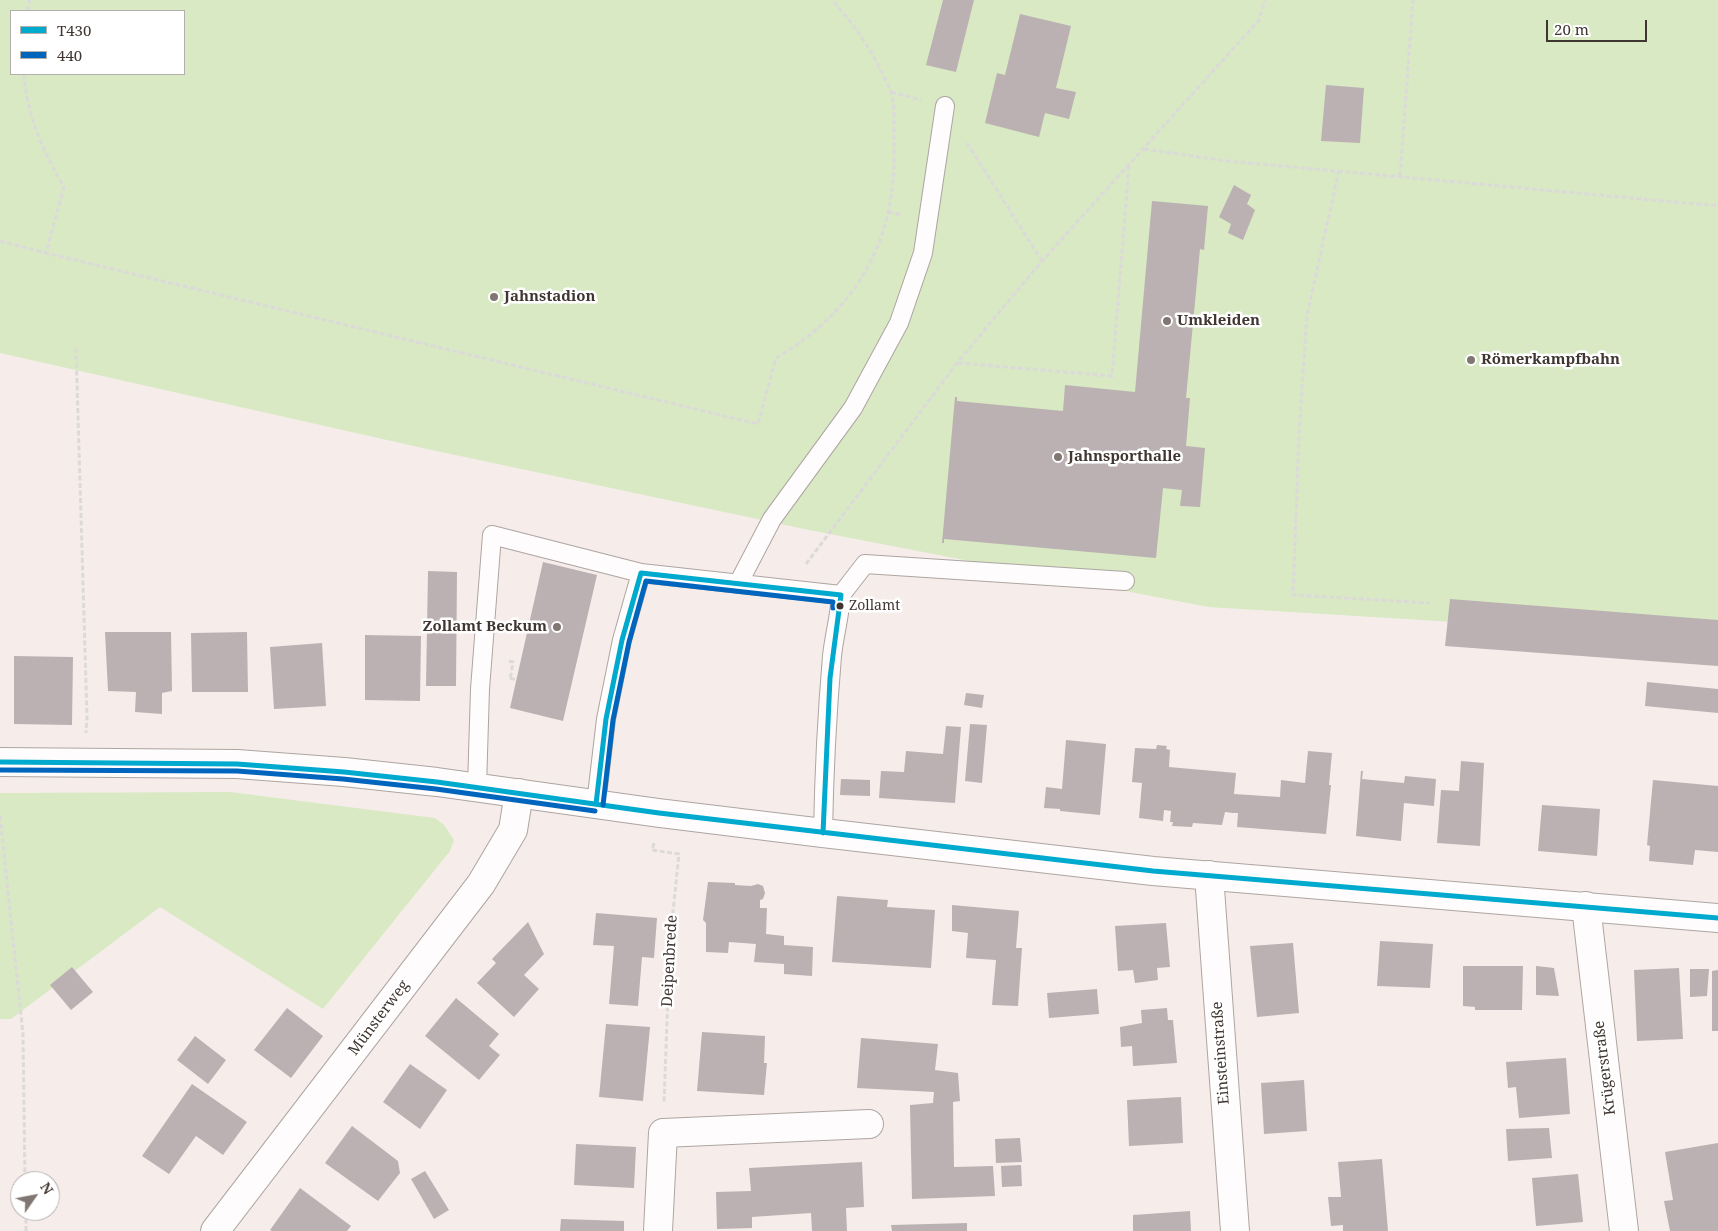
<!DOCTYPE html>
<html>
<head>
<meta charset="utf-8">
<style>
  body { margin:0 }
  #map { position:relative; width:1718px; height:1231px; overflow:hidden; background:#f6edea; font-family:"Noto Serif",serif }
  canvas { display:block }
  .legend { position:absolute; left:10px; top:10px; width:175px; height:65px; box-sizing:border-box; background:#fff; border:1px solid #b3afad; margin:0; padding:6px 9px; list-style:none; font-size:15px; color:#403631 }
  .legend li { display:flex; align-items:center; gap:10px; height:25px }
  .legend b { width:25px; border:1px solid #b3afad }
  .north { position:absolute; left:10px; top:1171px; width:50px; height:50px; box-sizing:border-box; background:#fff; border:1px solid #b3afad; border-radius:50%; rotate:57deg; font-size:14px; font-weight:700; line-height:20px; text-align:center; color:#403631 }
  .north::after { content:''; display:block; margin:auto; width:18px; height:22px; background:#807672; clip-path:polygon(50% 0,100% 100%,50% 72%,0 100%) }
  .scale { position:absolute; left:1546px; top:20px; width:101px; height:22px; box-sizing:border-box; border:2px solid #403631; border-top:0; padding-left:6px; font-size:15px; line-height:18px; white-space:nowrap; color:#403631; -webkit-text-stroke:4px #fff; paint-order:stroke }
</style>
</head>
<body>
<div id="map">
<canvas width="1718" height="1231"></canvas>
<ul class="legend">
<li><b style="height:6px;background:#00a9ce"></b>T430</li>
<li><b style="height:6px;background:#0065bd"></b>440</li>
</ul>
<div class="north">N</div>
<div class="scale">20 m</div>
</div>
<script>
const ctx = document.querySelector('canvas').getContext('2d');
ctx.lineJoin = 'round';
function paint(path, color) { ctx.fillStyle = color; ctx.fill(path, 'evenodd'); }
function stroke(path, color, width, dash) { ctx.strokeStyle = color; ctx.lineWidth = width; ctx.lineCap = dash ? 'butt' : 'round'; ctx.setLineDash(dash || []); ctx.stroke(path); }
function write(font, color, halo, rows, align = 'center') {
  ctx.font = font + ' "Noto Serif",serif'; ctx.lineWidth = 5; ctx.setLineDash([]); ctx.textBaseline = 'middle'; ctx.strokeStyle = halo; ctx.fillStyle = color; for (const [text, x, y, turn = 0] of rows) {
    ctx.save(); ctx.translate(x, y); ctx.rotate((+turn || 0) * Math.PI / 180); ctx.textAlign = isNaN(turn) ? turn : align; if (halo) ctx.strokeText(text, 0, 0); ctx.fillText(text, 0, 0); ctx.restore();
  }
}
paint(new Path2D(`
  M0,0H1718V638L1208,607L809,530L427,449L0,353ZM11,11H184V74H11Z
  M230,792L435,818L444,825L454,840L450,851L323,1009L160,907L11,1019H0V793Z`), '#d8e9c4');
paint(new Path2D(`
  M943,0H974L956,72L926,65Z
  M1020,14L1071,26L1056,88L1076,92L1069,119L1045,113L1039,137L985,123L997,73L1005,75Z
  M1326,85L1364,88L1360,143L1321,141Z
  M1234,185L1251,195L1247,204L1255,210L1243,240L1228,233L1231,224L1219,217Z
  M1152,201L1208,206L1204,250L1200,249L1186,398H1190L1186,446L1205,448L1200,507L1180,506L1182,490L1163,488L1156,558L944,539V543H942L955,397H957V401L1063,411L1065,385L1135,392Z
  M543,562L597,575L563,721L510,708Z
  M428,571L457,572L456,686H426Z
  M1450,599L1718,620V666L1445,646Z
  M105,632H171L172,691L162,693V714L135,712L136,692L108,691Z
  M247,632L248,692H192L191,633Z
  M365,635L421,636L420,701L365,700Z
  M322,643L326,706L274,709L270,647Z
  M14,656L73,657L72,725L14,724Z
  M1647,682L1718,689V713L1645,706Z
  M966,693L984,695L982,708L964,705Z
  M970,724L987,725L982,783L965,781Z
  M946,726L961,727L955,803L879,798L881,771L904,772L906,751L943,754Z
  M1066,740L1106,744L1100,815L1060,811V809L1044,808L1046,787L1062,789Z
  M1157,745L1167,746L1166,749L1170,750L1169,767L1236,773L1234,794L1280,797L1281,780L1305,783L1308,751L1332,753L1329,785H1331L1326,834L1237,827L1238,813H1233L1225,812L1222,825L1193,823L1192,827L1172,826L1173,822H1170L1171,811L1164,810L1163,821L1139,818L1142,783L1132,782L1135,748L1156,749Z
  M1461,761L1484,763L1480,846L1437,843L1441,790L1459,791Z
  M1361,771H1363L1362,779L1404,783L1405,776L1436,779L1434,806L1404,803L1401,841L1356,836Z
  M841,779L870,780V796L840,795Z
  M1653,780L1718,786V852L1695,850L1693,865L1649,861L1650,846L1647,845Z
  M1542,805L1600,809L1597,856L1538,851Z
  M708,882L735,883V885L751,886L758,884L763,886L765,893L763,899L760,900V908H767L766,934L784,936V945L813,947L812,976L784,974V964L754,962L756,944L729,942L728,953L706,952V923L703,920Z
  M837,896L888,900L887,907L935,910L931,968L832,962Z
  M952,905L1019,911L1016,948H1022L1018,1006L992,1005L996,960L966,958L968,933L952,931Z
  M596,913L657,918L654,958L642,957L638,1006L609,1004L614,946L593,945Z
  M528,922L544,954L524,975L539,989L514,1017L477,983L496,963L492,959Z
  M1166,923L1170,967L1157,968L1158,980L1135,983L1133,970L1118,971L1115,926Z
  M1380,941L1433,944L1430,988L1377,986Z
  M1293,943L1299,1013L1257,1017L1250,946Z
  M1463,966H1523L1522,1010H1475V1007L1463,1006Z
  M1536,966L1554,968L1559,996L1536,995Z
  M72,967L93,992L71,1010L50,985Z
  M1679,968L1683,1039L1637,1041L1634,970Z
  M1690,969H1709L1707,996L1690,997Z
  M1718,970V1031H1712V971Z
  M1097,989L1099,1014L1049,1018L1047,993Z
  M456,998L499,1034L489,1046L500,1055L479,1080L425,1036Z
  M287,1008L323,1036L291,1078L254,1050Z
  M1167,1008L1168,1020H1173L1177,1063L1133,1066L1132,1046L1121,1047L1120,1027L1142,1023L1141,1010Z
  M606,1024L650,1027L643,1101L599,1097Z
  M702,1032L765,1036L764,1063H767L764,1095L697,1091Z
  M195,1036L226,1060L208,1084L177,1060Z
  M861,1038L938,1044L935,1070L958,1073L960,1101L953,1102L954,1167L993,1166L995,1196L912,1199L910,1105L933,1103L934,1092L857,1088Z
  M1566,1058L1570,1114L1519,1118L1516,1087L1508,1088L1506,1062Z
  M410,1064L447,1090L420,1129L383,1102Z
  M1304,1080L1307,1131L1264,1134L1261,1083Z
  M192,1084L247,1122L223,1155L196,1136L169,1174L142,1156Z
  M1181,1097L1183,1143L1129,1146L1127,1100Z
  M352,1126L398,1161L400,1173L378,1201L325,1163Z
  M1549,1128L1552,1158L1508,1161L1506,1129Z
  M1020,1138L1022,1162L996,1163L995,1139Z
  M1718,1143V1231H1670L1664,1201L1673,1200L1665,1152Z
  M576,1144L636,1147L634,1188L574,1185Z
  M1382,1159L1388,1231H1343V1225L1331,1226L1328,1197H1341L1338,1162Z
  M862,1162L864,1207L846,1208L847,1231H812L811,1213L752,1217V1228L717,1229L716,1192L751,1191L749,1168Z
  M1021,1165L1022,1186L1002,1187L1001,1166Z
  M425,1171L449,1210L434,1219L411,1179Z
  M1578,1174L1583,1222L1536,1226L1532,1178Z
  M300,1188L351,1226L347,1231H272L270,1230Z
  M1190,1211L1191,1231H1133V1215Z
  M561,1219L624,1221V1231H560Z
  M967,1223V1231H892L891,1225Z`), '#bbb1b2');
const service = new Path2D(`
  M738,584L772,519L853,408L899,323L923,253L945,106
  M841,595L865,564L1125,581
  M477,787L480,689L492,535L641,573
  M596,804L606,719L622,640L641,573L841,595C840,616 834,636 832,656C827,715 824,774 823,833`);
const minor = new Path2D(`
  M1209,875L1235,1231
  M1586,906L1624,1231
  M215,1231L481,884L513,830L519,793
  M658,1231L663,1133L869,1124`);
const tertiary = new Path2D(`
  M0,762L237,764L344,772L437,782L659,813L823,833L1153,871L1718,918`);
stroke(service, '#ada5a1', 20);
stroke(minor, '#ada5a1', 30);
stroke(tertiary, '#ada5a1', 30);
stroke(new Path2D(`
  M27,11L30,0
  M24,74C27,116 43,151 64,187L46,253L758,424L776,358C859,309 898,237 894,141C894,127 895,106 891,92C889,86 886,80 883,75C870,47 853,23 832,0
  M891,92L921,100
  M967,143L1042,261
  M1144,149L1227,161L1718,206
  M1339,170L1307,315L1299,433L1293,595L1430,603
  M1400,176L1413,0
  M888,212L902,215
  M0,241L46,253
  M76,348L87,717L86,733
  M958,363L1112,376L1129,165
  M806,564L957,363L1042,261L1259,20L1265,0
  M509,661L513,662L510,680
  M510,678L517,680
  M0,816L23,1034L25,1181
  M654,843L652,850L679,854L670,940L664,1103
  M26,1211V1231`), '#dcdad9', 3, [5, 2.5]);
stroke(service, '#fefcfc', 18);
stroke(minor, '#fefcfc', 28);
stroke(tertiary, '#fefcfc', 28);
stroke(new Path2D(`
  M0,762L237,764L344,772L437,782L659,813L1153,871L1718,918
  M596,804L606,719L622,640L641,573L841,595L830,678L823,833`), '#00a9ce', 5);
stroke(new Path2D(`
  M0,770L237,771L343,779L436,789L595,811
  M603,805L613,720L629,642L646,581L833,602V608`), '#0065bd', 5);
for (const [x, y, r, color] of [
  [494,297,5,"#807672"],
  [1167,321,5,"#807672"],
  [1471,360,5,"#807672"],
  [1058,457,5,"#807672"],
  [840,606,4.5,"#403631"],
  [557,627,5,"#807672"]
]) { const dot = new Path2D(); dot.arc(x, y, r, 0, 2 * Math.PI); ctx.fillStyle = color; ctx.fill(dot); stroke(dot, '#fff', 2); }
write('14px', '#403631', '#fff', [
  ["Zollamt",849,606]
], 'left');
write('bold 15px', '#403631', '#fff', [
  ["Jahnstadion",504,297],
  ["Umkleiden",1177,321],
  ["Römerkampfbahn",1481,360],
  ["Jahnsporthalle",1068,457],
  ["Zollamt Beckum",547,627,"right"]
], 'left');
write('15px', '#403631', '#fff', [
  ["Deipenbrede",670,961,-87],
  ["Münsterweg",379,1018,-53],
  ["Einsteinstraße",1221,1053,-94],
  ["Krügerstraße",1605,1068,-97]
]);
</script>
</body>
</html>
